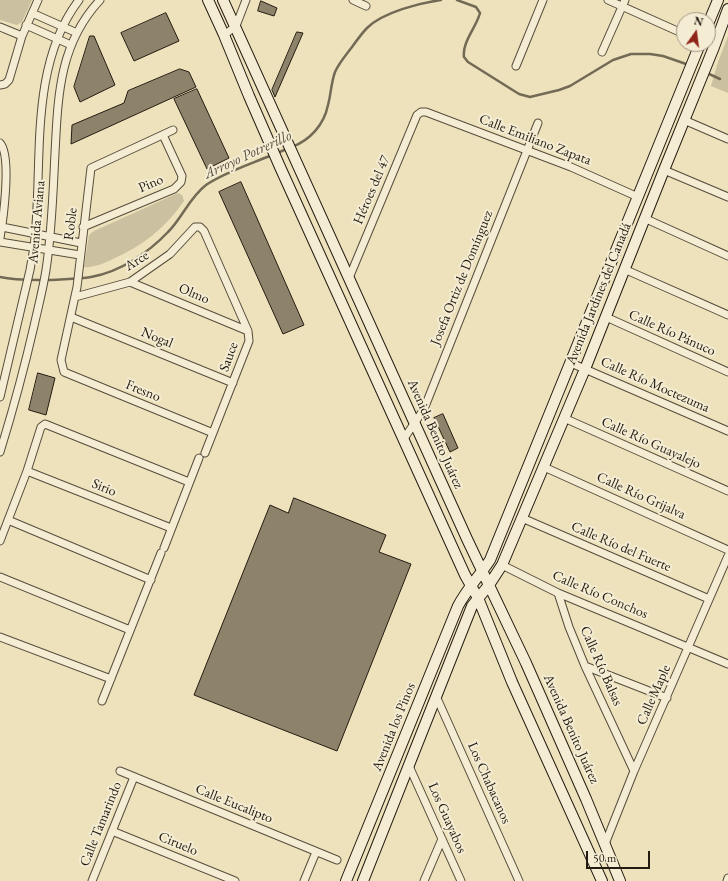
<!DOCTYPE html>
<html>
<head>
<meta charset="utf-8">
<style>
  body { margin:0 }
  #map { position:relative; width:728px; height:881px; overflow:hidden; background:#eee2bc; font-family:"EB Garamond",serif }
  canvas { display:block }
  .north { position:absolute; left:676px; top:12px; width:40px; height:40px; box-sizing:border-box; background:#f4ecd3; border:1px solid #a09885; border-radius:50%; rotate:14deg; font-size:11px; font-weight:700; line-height:16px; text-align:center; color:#231b11 }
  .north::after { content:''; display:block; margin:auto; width:14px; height:18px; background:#8f2418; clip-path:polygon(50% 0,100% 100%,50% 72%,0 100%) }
  .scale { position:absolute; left:586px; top:851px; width:64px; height:18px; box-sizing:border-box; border:2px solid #231b11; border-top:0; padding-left:5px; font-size:12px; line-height:14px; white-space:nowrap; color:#231b11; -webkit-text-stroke:3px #f4ecd3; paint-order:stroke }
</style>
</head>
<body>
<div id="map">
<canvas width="728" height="881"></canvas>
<div class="north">N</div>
<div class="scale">50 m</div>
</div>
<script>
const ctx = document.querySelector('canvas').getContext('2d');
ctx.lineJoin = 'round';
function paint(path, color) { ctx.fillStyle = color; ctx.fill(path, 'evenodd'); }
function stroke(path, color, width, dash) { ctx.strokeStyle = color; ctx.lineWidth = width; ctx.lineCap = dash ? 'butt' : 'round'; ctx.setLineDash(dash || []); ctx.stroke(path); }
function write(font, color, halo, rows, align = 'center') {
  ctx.font = font + ' "EB Garamond",serif'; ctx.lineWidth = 4; ctx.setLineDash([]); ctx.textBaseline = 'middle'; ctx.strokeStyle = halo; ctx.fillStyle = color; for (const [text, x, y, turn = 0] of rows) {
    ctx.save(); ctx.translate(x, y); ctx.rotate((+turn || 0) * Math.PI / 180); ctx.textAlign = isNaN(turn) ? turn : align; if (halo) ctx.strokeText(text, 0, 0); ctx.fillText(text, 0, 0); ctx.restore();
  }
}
paint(new Path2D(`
  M0,0H32L22,22L17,25L0,20Z
  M728,36V93L711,86L718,62Z
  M178,193L182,195L184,201C166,227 143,246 113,259C105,263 93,268 84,267L89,235L94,231Z`), '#cbc09f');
stroke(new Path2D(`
  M457,0L476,7L480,13C476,28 462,42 464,57L468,62L519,94L530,97L559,90L570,86L613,60L631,54H650L663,56L689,65
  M707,73L720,79
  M292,147C310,140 324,125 328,105C331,94 331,83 335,72C339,63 346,55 352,47C357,40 362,33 367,28C383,12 420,3 441,0
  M277,153L287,149
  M0,277C17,281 34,280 51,280C64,279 78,279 91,277C120,272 148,253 168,232C182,218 190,197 206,185C225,172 251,164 272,155`), '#736a55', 2.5);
const building = new Path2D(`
  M261,1L277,8L274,16L258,11Z
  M166,13L179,41L134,61L121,33Z
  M297,32L303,33L275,97L272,90Z
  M90,36H94L115,85L80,102L74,87Z
  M180,69L189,72L196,87L71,144L72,125L124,103L128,91Z
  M197,89L229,158L207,169L174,99Z
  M241,182L304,325L283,334L219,192Z
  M38,373L55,378L46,415L29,410Z
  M443,414L458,448L450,452L434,418Z
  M294,498L386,535L379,552L411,564L337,751L194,695L270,505L288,513Z`);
paint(building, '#8d826a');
stroke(building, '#231b11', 1);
const street = new Path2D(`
  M353,0L366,6
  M608,0L684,34
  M32,13L77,33
  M26,25L71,45
  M0,27L22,36
  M224,35L236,26L246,0
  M602,52L625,0
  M516,66L543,0
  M0,85L5,84L9,80L22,36L38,0
  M684,120L728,139
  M173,130L91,168L77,287L61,360L64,372L213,433
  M0,143C12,156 3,220 0,238
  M664,170L728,197
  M644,218L728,256
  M2,227L81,243
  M83,227L174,189L181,182L182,176L163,135
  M0,242L80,255
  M624,269L728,315
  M349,278L417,115L421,112H426L571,167L638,197
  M130,282L248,331
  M75,297L130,282L170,254L195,227H200L204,231L248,331L249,341L205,453
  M71,317L233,383
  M606,317L728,372
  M571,363L728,431
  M0,397L30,270L34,247C44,167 27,68 79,0
  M564,418L728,491
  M403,440L424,409L538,123
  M0,452C13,410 24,369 34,326C38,308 43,289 46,270C52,231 53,192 55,153C58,96 59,44 100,0
  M544,467L728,550
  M27,471L171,528
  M522,518L709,599
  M8,520L151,580
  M0,541L27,471L41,427L45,424L189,482
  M164,548L199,458
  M502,565L558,593L728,664
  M0,577L130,630
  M558,593L569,627L585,666L634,771
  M0,637L111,679
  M585,666L667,698
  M436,696L519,881
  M102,701L161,553
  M409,766L461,881
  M120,771L337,860
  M112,831L235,881
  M605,844L634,771L728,556
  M92,881L134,777
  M304,881L316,852
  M424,881L442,839
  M727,881L728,878`);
const secondary = new Path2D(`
  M208,0L224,35L249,96L280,167L465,575L478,598L512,682L602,881
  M223,0L467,539L526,663L586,799L620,881
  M708,24L718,0
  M346,881L458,606C467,589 480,575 490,560C561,388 631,216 700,44
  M363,881L472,606L489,585L502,565L585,369L664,170L714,47L728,9`);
stroke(street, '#564d3c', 9);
stroke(secondary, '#231b11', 12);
stroke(street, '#f4ecd3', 7);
stroke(secondary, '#f4ecd3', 10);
write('14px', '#231b11', '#f4ecd3', [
  ["Calle Emiliano Zapata",535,140,21],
  ["Pino",151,184,-23],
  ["Héroes del 47",372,190,-67],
  ["Avenida Aviana",37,222,-85],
  ["Roble",71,224,-83],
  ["Arce",137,261,-32],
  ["Josefa Ortiz de Domínguez",462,278,-68],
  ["Olmo",194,294,23],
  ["Avenida Jardines del Canadá",599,294,-68],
  ["Calle Río Pánuco",672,333,24],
  ["Nogal",157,338,22],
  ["Sauce",229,357,-70],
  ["Calle Río Moctezuma",655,385,24],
  ["Fresno",143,391,22],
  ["Avenida Benito Juárez",435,434,66],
  ["Calle Río Guayalejo",651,443,24],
  ["Sirio",104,488,22],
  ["Calle Río Grijalva",641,496,24],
  ["Calle Río del Fuerte",621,547,23],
  ["Calle Río Conchos",600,595,23],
  ["Calle Río Balsas",601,666,66],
  ["Calle Maple",654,695,-66],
  ["Avenida los Pinos",394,727,-68],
  ["Avenida Benito Juárez",571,729,66],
  ["Los Chabacanos",489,783,66],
  ["Calle Eucalipto",234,804,22],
  ["Los Guayabos",447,818,66],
  ["Calle Tamarindo",101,824,-68],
  ["Ciruelo",178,844,22]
]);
write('italic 15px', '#594f3e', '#f4ecd3', [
  ["Arroyo Potrerillo",248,155,-25]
]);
</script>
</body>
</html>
